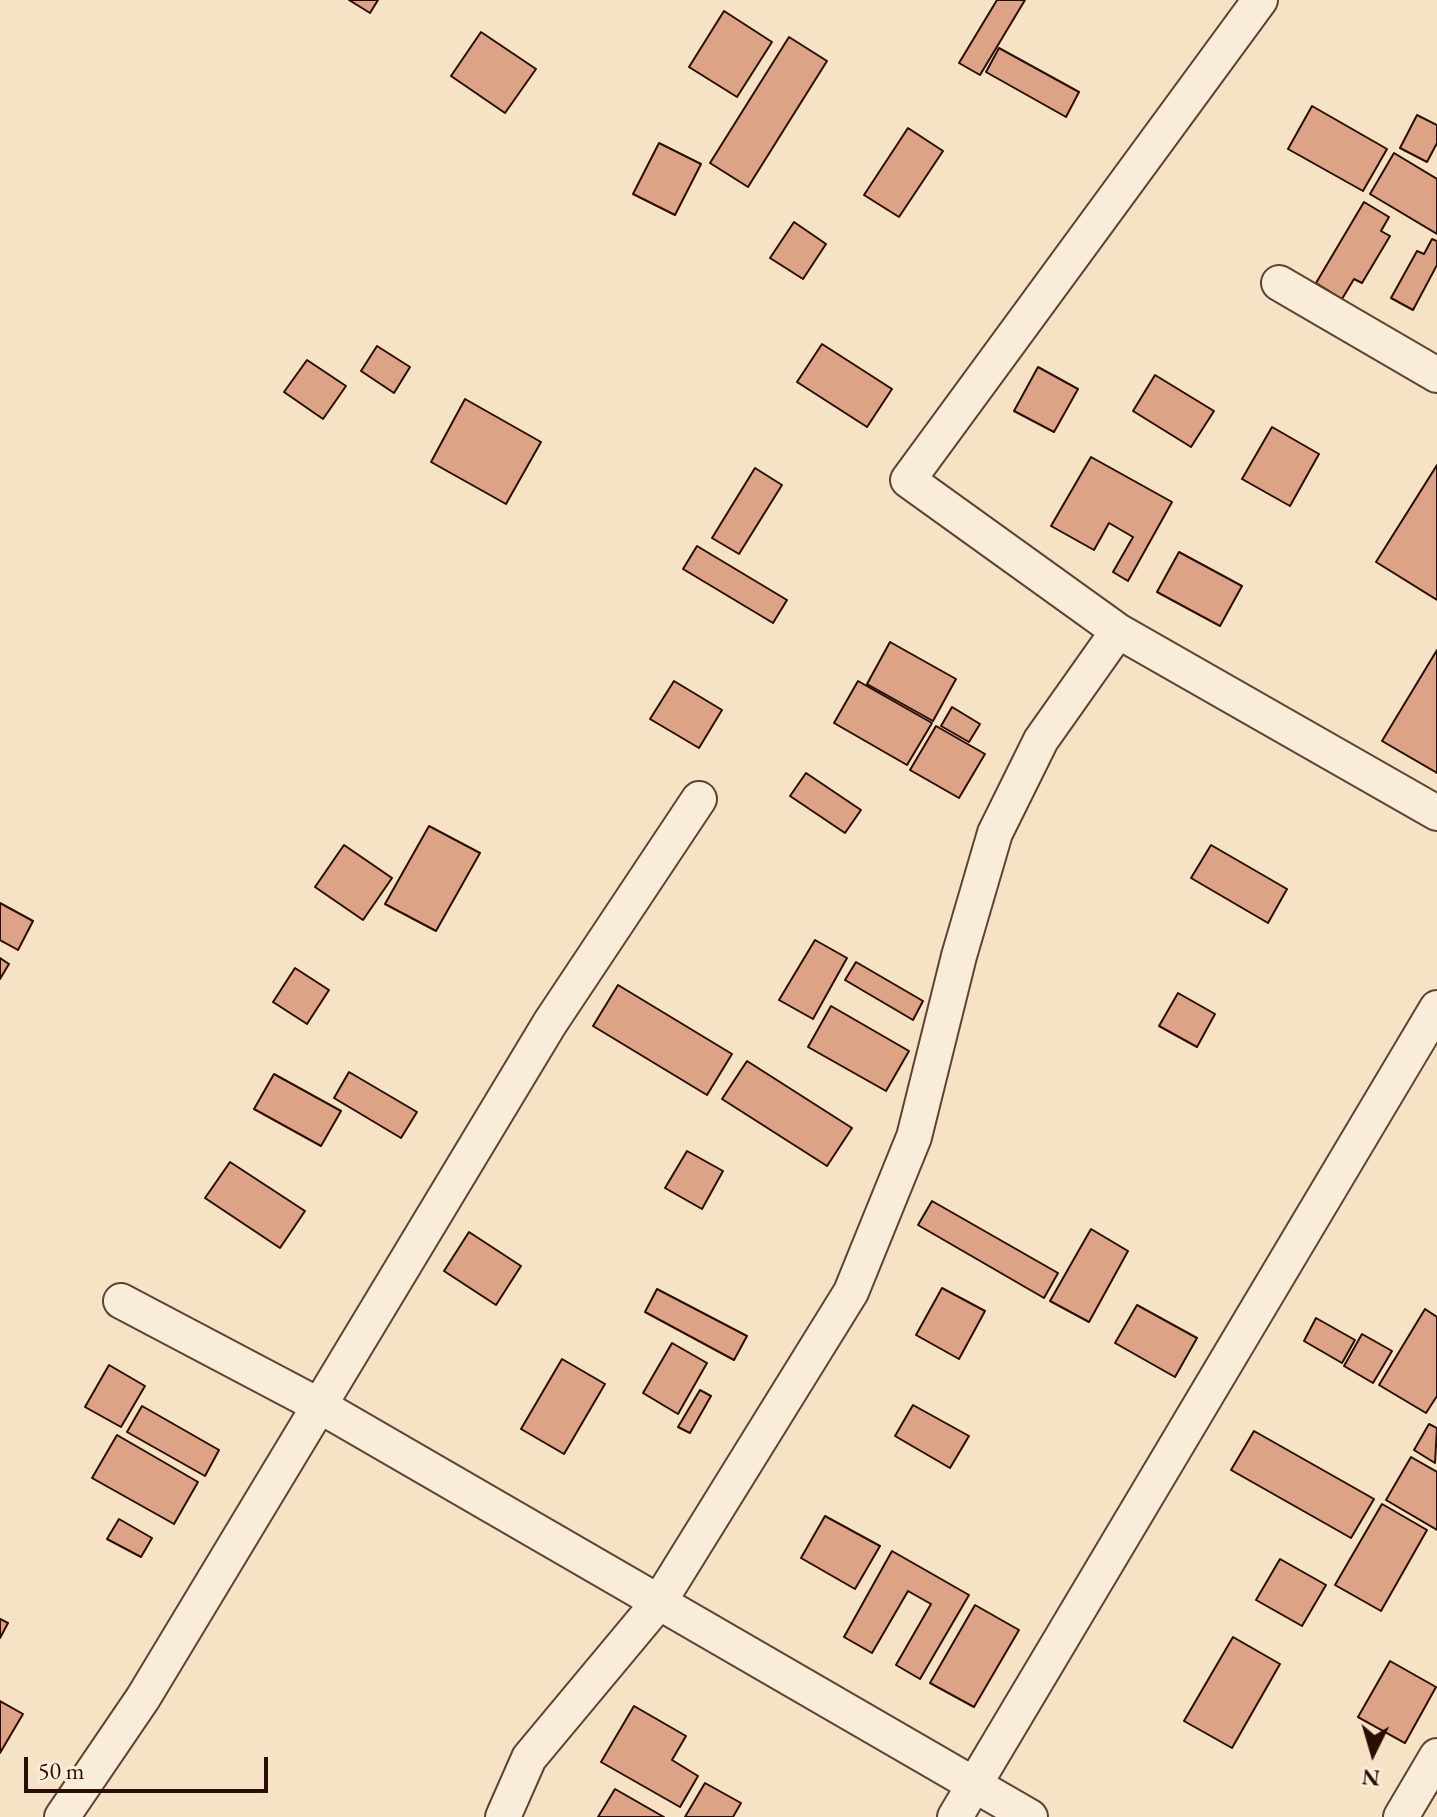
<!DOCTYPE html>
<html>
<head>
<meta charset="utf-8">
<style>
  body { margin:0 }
  #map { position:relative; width:1437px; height:1817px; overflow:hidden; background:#f6e2c4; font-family:"EB Garamond",serif }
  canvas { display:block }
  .north { position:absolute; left:1333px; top:1713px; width:80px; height:80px; -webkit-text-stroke:6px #f9ecd9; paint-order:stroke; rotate:185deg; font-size:22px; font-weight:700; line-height:32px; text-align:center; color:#2a0e04 }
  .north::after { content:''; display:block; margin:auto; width:28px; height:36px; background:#2a0e04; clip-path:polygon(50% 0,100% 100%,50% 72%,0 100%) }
  .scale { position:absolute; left:24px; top:1757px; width:244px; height:36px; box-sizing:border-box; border:4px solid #2a0e04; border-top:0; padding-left:10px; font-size:24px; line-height:28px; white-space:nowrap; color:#2a0e04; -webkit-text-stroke:6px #f9ecd9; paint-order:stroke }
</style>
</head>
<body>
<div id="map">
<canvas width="1437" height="1817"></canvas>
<div class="north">N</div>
<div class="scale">50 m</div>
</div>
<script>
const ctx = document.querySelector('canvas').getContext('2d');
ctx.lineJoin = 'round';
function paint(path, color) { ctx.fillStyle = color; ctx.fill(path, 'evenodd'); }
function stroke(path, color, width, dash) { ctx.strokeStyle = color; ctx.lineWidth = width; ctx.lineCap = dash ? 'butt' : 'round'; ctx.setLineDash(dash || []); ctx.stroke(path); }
const building = new Path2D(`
  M349,0H378L370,13Z
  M997,0H1025L980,75L959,63Z
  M724,11L772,42L737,97L689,67Z
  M481,32L536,69L505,113L451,76Z
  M789,37L827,61L748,187L710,163Z
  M999,48L1079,92L1066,117L986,72Z
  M1312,106L1387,149L1363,191L1288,149Z
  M1417,115L1437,125V143L1427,162L1400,148Z
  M908,128L943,151L899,217L864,195Z
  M659,143L701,164L675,215L633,194Z
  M1394,153L1437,179V234L1370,194Z
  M1364,202L1389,217L1381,231L1390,236L1362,283L1354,279L1342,299L1316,283Z
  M794,222L826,244L803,279L770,258Z
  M1432,239L1437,241V265L1413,310L1391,298L1417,251L1424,254Z
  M822,344L892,389L867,427L797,382Z
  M377,346L410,367L394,393L361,371Z
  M307,360L346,386L323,419L284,392Z
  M1038,367L1078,389L1054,432L1014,411Z
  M1155,375L1214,411L1191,447L1133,411Z
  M465,399L541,442L506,504L431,462Z
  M1272,427L1319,454L1290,506L1242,479Z
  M1091,457L1172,502L1128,581L1113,572L1133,537L1109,523L1094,550L1051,526Z
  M1437,465V600L1376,562Z
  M755,468L782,485L739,554L712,538Z
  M697,546L787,600L773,623L683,569Z
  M1179,552L1242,586L1220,626L1157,592Z
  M890,642L956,679L933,721L867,684Z
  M1437,650V773L1382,741Z
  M674,681L722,710L699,748L650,719Z
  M858,681L932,723L907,765L834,723Z
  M952,707L980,724L969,742L941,726Z
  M936,726L985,754L959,798L910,770Z
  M806,773L861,810L845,833L790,796Z
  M429,826L480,853L436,931L385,904Z
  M344,845L392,878L363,920L315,887Z
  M1211,845L1287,889L1268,923L1191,878Z
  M0,903L33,921L18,950L0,940Z
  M815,940L847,958L813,1019L779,1000Z
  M0,958L9,964L0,979Z
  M856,962L923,1001L913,1020L845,980Z
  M295,968L329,990L307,1024L273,1002Z
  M618,985L732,1054L707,1095L593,1026Z
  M1178,993L1215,1014L1197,1047L1159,1026Z
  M831,1006L909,1051L886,1091L808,1047Z
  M747,1061L852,1128L827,1166L722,1099Z
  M349,1072L417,1112L401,1138L334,1098Z
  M274,1074L341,1111L321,1146L254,1109Z
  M687,1151L723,1171L702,1209L665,1188Z
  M230,1162L305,1211L280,1248L205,1198Z
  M932,1201L1058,1273L1044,1298L918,1225Z
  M1091,1229L1128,1251L1089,1322L1050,1301Z
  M469,1232L521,1266L496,1305L444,1271Z
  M942,1288L985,1311L959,1359L916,1335Z
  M657,1289L747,1336L734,1360L645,1312Z
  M1137,1305L1197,1338L1175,1377L1115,1343Z
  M1425,1309L1437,1317V1396L1426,1413L1379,1385Z
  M1316,1318L1355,1340L1342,1363L1304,1341Z
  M1362,1334L1392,1351L1373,1383L1344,1366Z
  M672,1343L707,1363L678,1414L643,1393Z
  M562,1359L605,1384L564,1454L521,1429Z
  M109,1365L145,1386L121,1427L85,1407Z
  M700,1390L711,1396L690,1433L678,1427Z
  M913,1405L969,1436L950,1468L895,1436Z
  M142,1406L219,1450L205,1476L127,1432Z
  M1429,1424L1437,1428L1435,1463L1414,1450Z
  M1254,1431L1374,1499L1351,1538L1231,1470Z
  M117,1435L198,1482L174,1524L92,1478Z
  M1411,1457L1437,1472V1530L1386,1500Z
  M1382,1504L1427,1530L1381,1611L1335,1585Z
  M825,1516L880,1546L855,1589L801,1558Z
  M119,1519L152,1538L141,1557L107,1539Z
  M892,1551L969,1595L920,1679L896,1665L931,1604L908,1591L872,1653L844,1637Z
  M1280,1559L1326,1585L1302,1626L1256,1600Z
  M975,1605L1019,1630L974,1707L930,1683Z
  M0,1619L8,1623L0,1638Z
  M1233,1637L1280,1664L1232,1748L1184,1721Z
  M1390,1661L1436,1687L1405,1743L1358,1717Z
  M0,1701L23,1714L0,1753Z
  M634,1706L686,1736L672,1760L698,1776L680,1807L601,1762Z
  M705,1783L741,1803L733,1817H685Z
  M615,1789L664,1817H598Z`);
paint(building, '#dda387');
stroke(building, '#2a0e04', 2);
const minor = new Path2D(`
  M1260,0L908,480L1118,631L1437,813
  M1279,283L1437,375
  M121,1301L320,1406L1030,1817
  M62,1817L143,1698L550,1023L699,799
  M503,1817L529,1758L659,1602L851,1292L914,1137L959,956L995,833L1041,740L1118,631
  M955,1817L1437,1008
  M1401,1817L1437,1756`);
stroke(minor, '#5d4334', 38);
stroke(minor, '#f9ecd9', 34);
</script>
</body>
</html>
